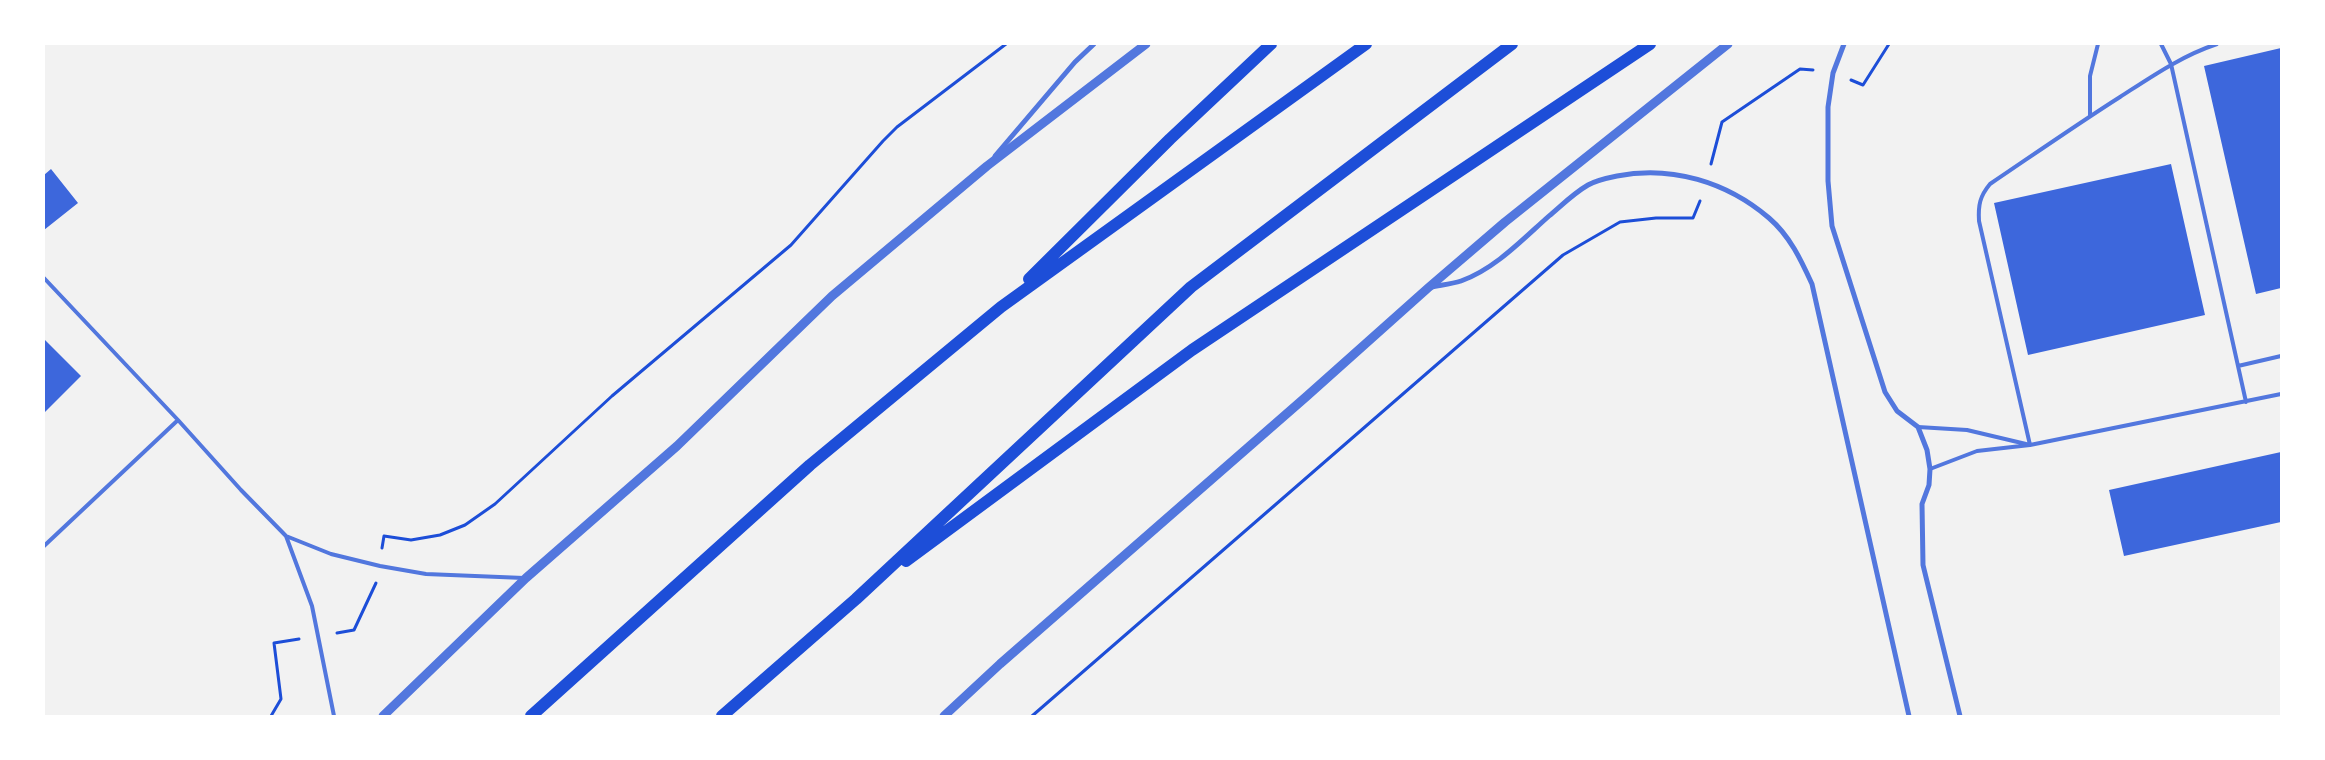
<!DOCTYPE html>
<html>
<head>
<meta charset="utf-8">
<style>
  body { margin:0 }
  #map { position:relative; width:2325px; height:760px; overflow:hidden; background:#f2f2f2; font-family:Ubuntu,sans-serif }
  canvas { display:block }
  .frame { position:absolute; inset:0; border:45px solid #fff; pointer-events:none }
</style>
</head>
<body>
<div id="map">
<canvas width="2325" height="760"></canvas>
<div class="frame"></div>
</div>
<script>
const ctx = document.querySelector('canvas').getContext('2d');
ctx.lineJoin = 'round';
function paint(path, color) { ctx.fillStyle = color; ctx.fill(path, 'evenodd'); }
function stroke(path, color, width, dash) { ctx.strokeStyle = color; ctx.lineWidth = width; ctx.lineCap = dash ? 'butt' : 'round'; ctx.setLineDash(dash || []); ctx.stroke(path); }
paint(new Path2D(`
  M2281,48V288L2256,294L2204,66Z
  M2171,164L2205,315L2028,355L1994,203Z
  M51,169L78,203L44,230V175Z
  M44,339L81,376L44,413Z
  M2281,452V522L2124,556L2109,490Z`), '#3d67dc');
stroke(new Path2D(`
  M1851,80L1863,85L1889,44
  M1711,164L1722,122L1800,69L1813,70
  M382,548L384,536L411,540L440,535L465,525L495,504L612,396L791,245L883,141L897,127L1006,44
  M337,633L354,630L376,583
  M271,716L281,699L274,643L299,639
  M1032,716L1563,255L1620,222L1656,218H1693L1700,201`), '#1d4ed8', 3);
stroke(new Path2D(`
  M2161,44L2171,64L2246,402
  M2090,116V76L2098,44
  M44,278L178,420L241,490L286,536L331,554L380,566L426,574L524,578
  M2238,366L2281,356
  M1918,427L1967,430L2026,444
  M2030,445L1979,221C1978,205 1980,196 1990,184C2033,155 2076,125 2120,97C2151,77 2181,56 2217,44
  M1930,469L1977,451L2030,445L2281,394
  M286,536L312,606L334,716
  M44,546L178,420`), '#5277de', 4);
stroke(new Path2D(`
  M1844,44L1833,73L1828,107V181L1832,226L1885,392L1897,411L1918,427L1927,450L1930,469L1929,485L1922,504L1923,565L1960,716
  M995,156L1075,62L1094,44
  M1431,287C1441,285 1452,284 1461,281C1495,269 1523,239 1549,216C1562,205 1574,193 1588,185C1597,180 1607,178 1617,176C1671,165 1727,182 1769,218C1790,236 1801,260 1812,284L1909,716`), '#5277de', 5);
stroke(new Path2D(`
  M383,716L526,578L677,446L832,296L987,166L1146,44
  M944,716L1000,664L1307,396L1428,288L1505,222L1728,44`), '#5277de', 9);
stroke(new Path2D(`
  M1029,279L1170,139L1271,44
  M906,561L1192,350L1650,44
  M531,716L810,465L1001,307L1366,44
  M722,716L856,599L1191,287L1512,44`), '#1d4ed8', 12);
</script>
</body>
</html>
